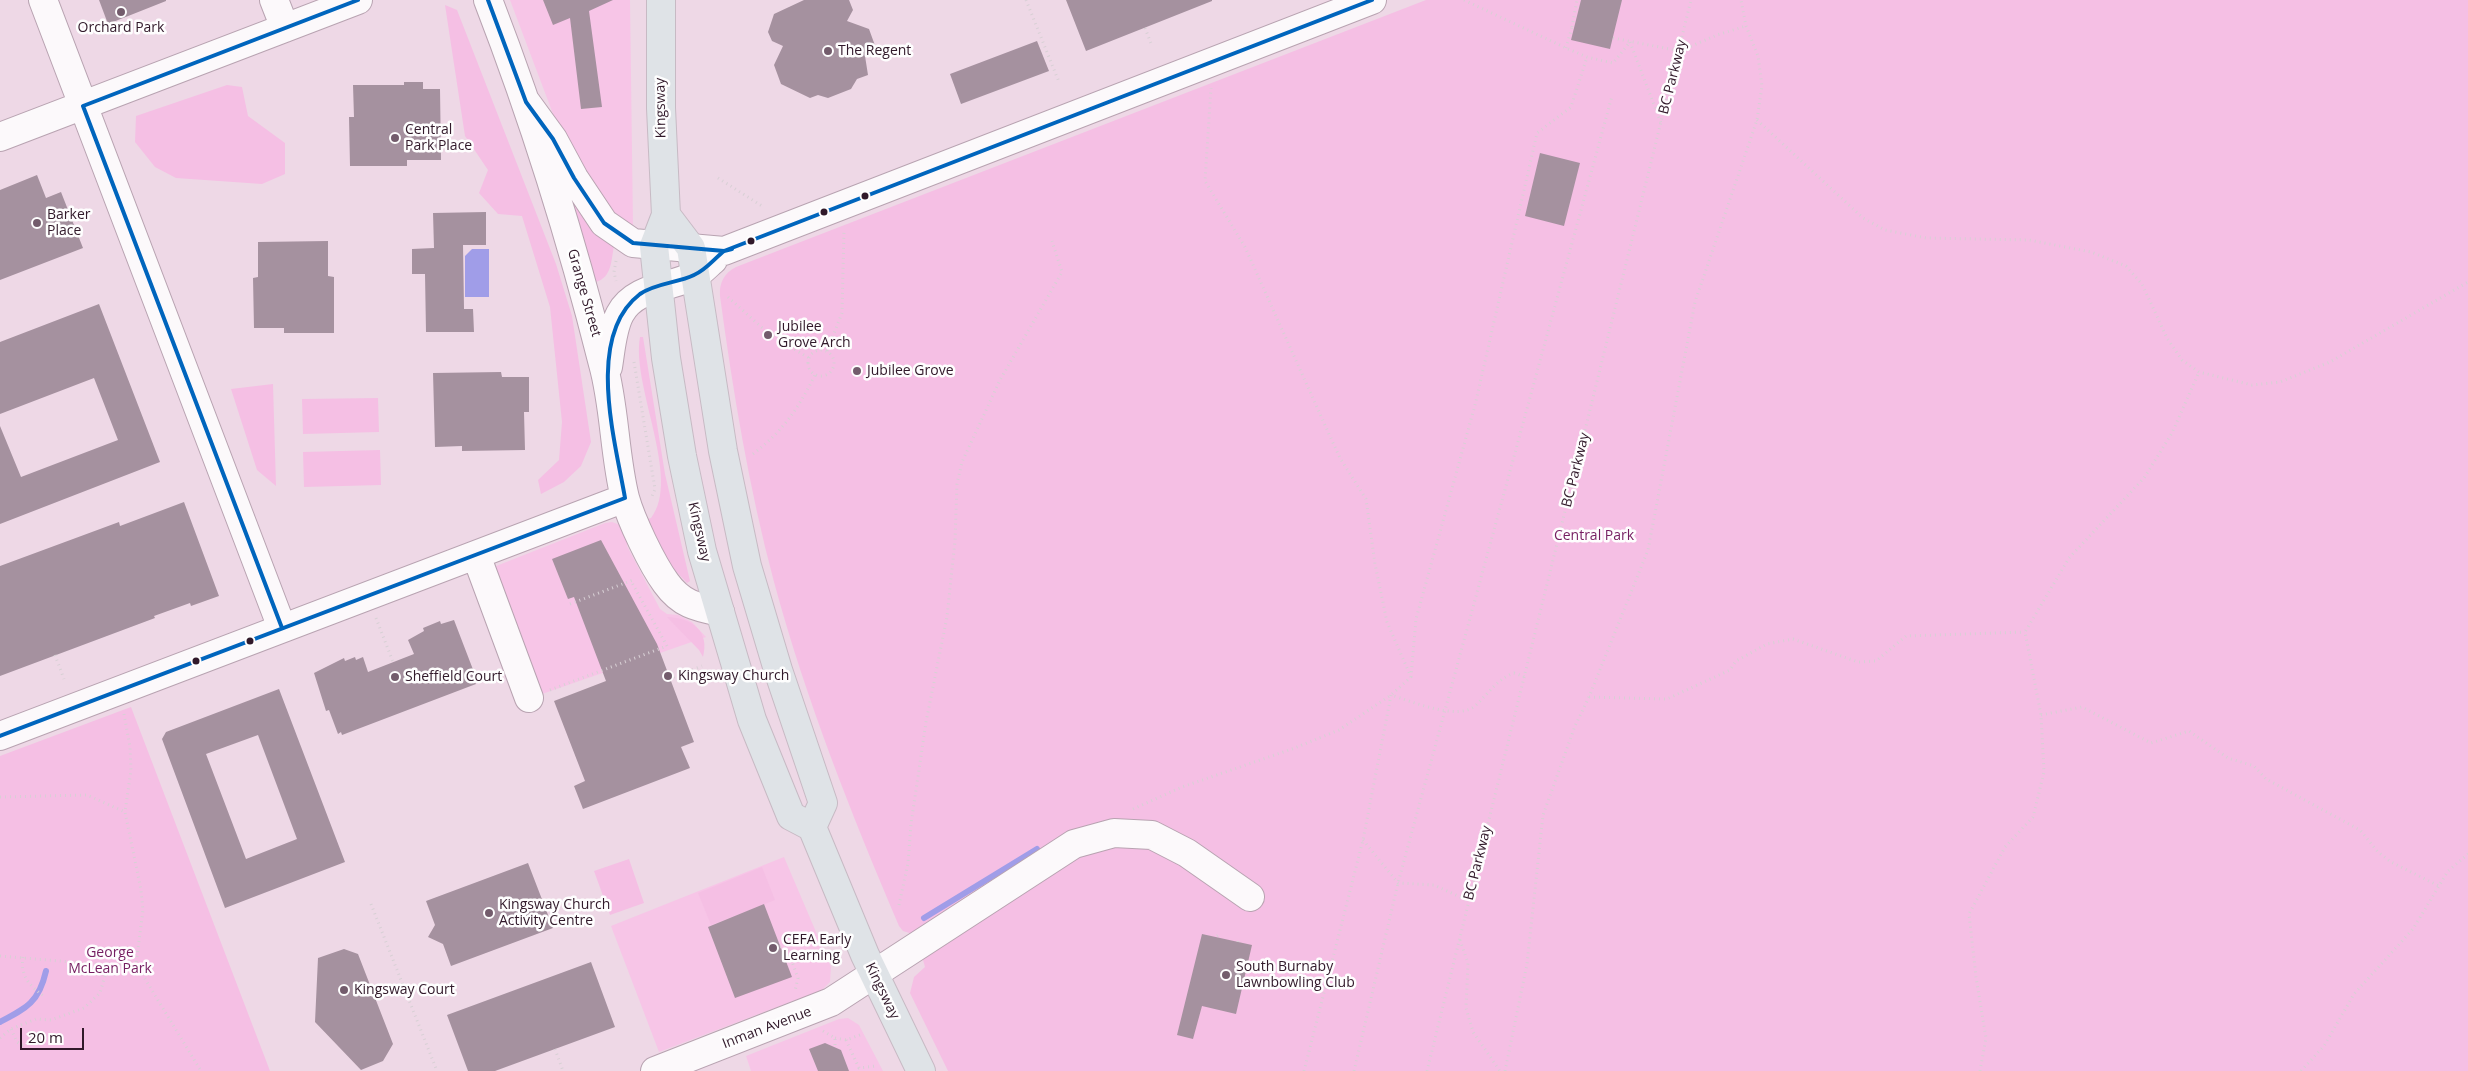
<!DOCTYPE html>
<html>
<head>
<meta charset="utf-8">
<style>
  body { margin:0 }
  #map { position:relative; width:2468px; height:1071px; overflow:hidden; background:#eed8e6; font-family:"Open Sans",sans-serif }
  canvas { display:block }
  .scale { position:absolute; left:20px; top:1028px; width:64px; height:22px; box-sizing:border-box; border:2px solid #31192a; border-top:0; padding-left:6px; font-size:15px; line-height:18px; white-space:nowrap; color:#31192a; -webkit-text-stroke:4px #fefefe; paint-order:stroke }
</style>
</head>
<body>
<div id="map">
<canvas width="2468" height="1071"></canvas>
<div class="scale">20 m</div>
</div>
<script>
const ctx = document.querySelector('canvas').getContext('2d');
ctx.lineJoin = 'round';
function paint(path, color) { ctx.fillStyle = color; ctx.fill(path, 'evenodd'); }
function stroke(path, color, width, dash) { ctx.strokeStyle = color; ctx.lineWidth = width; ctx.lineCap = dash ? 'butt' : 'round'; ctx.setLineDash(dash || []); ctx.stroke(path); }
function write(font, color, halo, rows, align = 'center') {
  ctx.font = font + ' "Open Sans",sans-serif'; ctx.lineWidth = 5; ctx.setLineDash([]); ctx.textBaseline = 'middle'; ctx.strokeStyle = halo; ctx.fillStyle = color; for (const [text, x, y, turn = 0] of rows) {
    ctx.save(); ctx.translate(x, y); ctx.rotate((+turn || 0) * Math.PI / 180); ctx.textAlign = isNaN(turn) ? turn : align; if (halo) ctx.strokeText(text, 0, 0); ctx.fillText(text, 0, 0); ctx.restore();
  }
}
paint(new Path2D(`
  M510,0H630L633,227L617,223L564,143Z
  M612,522L623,526L628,538L627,546L660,609L667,614L678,615L692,622L706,637L519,702L471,576L605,523Z
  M784,857L831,967L830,982L822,990L659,1052L611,926Z
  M848,1018L859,1025L883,1071H751L746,1056L839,1019Z`), '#f7c5e7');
paint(new Path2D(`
  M1426,0H2468V1071H948L910,993L914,977L925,967L916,935L903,931L899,926C851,813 806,700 774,582C749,488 733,392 720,296C719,283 724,273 736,267Z
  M445,5L457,10L556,264L572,316L591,442L581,466L564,482L541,494L538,480L559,460L562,422L550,307L522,216L498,214L479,193L488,170L465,136Z
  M227,85L242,87L248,116L285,143V174L262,184L176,178L155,167L135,142L136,116Z
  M567,191L614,246C611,261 612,277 596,282Z
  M640,337H643L665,474L690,581L687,583L669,564L647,519L651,518C682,479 631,386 640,337Z
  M273,384L276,486L257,470L231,389Z
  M378,398L379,432L303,434L302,399Z
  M380,450L381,485L304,487L303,452Z
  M667,617C692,618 710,631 703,657L699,650Z
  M131,707L270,1071H0V756Z
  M629,859L644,903L610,915L594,871Z
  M762,867L775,900L711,925L698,893Z`), '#f5bfe4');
paint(new Path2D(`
  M472,249H489V297H465V256Z`), '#a09de8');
stroke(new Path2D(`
  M924,918L1037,849
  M0,1022C27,1008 39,1002 46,971`), '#a09de8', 6);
paint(new Path2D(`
  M99,0H166V1L108,24Z
  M543,0H613L589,11L602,107L581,109L570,18L553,25Z
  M804,0H849L853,10L847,21L869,29L877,51L865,56L868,75L857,79L851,89L828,98L818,95L810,98L781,84L774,65L783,46L772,41L768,32L774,14Z
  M1066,0H1212V1L1086,51Z
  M1581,0H1622L1610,49L1571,40Z
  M1037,41L1049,71L961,104L950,74Z
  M404,82H423V89H440L441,160H407V166H350L349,117H354L353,85H404Z
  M1540,153L1580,163L1564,226L1525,216Z
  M37,175L46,198L61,192L83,248L0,280V190Z
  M486,212V245H463L464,309H473L474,332H426L425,274H412V249L434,248L433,213Z
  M328,241V276L334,277V333H284V328H254L253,278L258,277V242Z
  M99,304L160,462L0,524V426L21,477L118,440L94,378L0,414V342Z
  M501,372L502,377H529V412H524L525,450L462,451V446L435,447L433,373Z
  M184,502L219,596L191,606L190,603L154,616L155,618L0,676V566L119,522L120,526Z
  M601,540L657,644L694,742L681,747L690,768L583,809L574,786L585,781L554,701L606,681L574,597L568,599L552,559Z
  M454,620L477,680L474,681L476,684L342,735L341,732L338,734L329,710L326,711L314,673L344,658L345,661L355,657L356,660L363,657L368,672L414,654L408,640L424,631L423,628L440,621L441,624Z
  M279,689L345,862L225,908L162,739L166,732ZM258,735L297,839L246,859L206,754Z
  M528,863L553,928L451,966L443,944L428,937L435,925L426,901Z
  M764,904L792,977L735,998L708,927Z
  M1202,934L1252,945L1236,1014L1202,1006L1193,1039L1177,1035Z
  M344,949L358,954L393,1044L383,1061L361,1070L315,1022L318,958Z
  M591,962L615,1027L495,1071H468L447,1015Z
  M825,1043L841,1050L849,1071H818L809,1049Z`), '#a5919f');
const minor = new Path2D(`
  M43,0L282,628
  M274,0L285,28
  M488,0C534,119 572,241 603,364C615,407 614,454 625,498C631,520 652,564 666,583C681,604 696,607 720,612
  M526,102L553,139L574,178L604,223L633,243L724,251L1372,0
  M0,137L358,0
  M608,367C611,349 612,329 620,314C635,286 671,288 695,275C702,271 708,264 713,260
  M476,555L529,698
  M0,736L625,498
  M655,1071L831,1002L1074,844L1114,833L1152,835L1187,853L1250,897`);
const major = new Path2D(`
  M661,0V108L666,215L654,246L666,358L682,456L702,551L752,720L791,816L812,827L865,955L921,1071
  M666,215L691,248L723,451L747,566L778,670L823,803L812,827`);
stroke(minor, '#b8a3b1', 30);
stroke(major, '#c7bac4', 30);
stroke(new Path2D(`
  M1026,0L1059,82
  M1464,0L1566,48L1587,57L1613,63L1630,42
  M1572,27L1577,0
  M1145,28L1152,46
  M1613,38L1680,51L1717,35L1746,26
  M1630,42L1661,123
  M1566,48L1572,27L1574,28
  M1757,120L1863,218L1885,230L1926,238L2029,240L2091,252L2126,266L2142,284L2167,338L2182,360L2199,372L2252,385L2280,382L2330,362L2468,282
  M718,178L762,206
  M616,261L614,272L616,281
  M728,297L769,334L809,358
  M808 363a13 13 0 1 1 26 0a13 13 0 1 1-26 0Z
  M827,351L842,313L844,229
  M634,362L655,489L651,499
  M753,454C783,431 798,409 815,375
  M570,604L633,580
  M376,618L393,662
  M55,655L64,679
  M1411,677L1416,619L1475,405L1537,133L1571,107L1587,57
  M669,679L702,666
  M550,690L667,646L631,581
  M1589,697L1667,699L1730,670L1736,661L1767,644L1793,639L1858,662L1876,661L1906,636L2025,632
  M124,714L130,747L131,770L125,812L141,890L143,910L136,964L201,1071
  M2041,715L2082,707L2151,743L2189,731L2228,758L2254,766L2266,779L2360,830L2378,852L2391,862L2439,886
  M0,797L87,795L125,812
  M1133,809L1182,787L1292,749L1339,730L1391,695L1411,677L1387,622L1375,564L1366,499L1340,458L1329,434L1245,247L1205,181L1211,88
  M1363,840L1398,883L1434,885L1469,901
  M371,904L437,1071
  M899,905L908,863L911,824L926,722L947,617L955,541L957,484L962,462L1000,380L1062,272L1052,241
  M1217,936L1220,934
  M1460,940L1468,963L1466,1008L1473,1032L1500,1071
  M1238,942L1239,938
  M786,945L798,978L795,991
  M780,947L809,937
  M0,956L108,965L136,964
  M23,957C20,977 30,986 45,997
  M11,1029L17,1042L22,1045L32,1042
  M823,1031L835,1038V1047
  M0,1038L11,1029L36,1019L51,1020L84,1008L100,993L108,965
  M835,1038L846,1040L860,1035
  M846,1040L859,1068L876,1066
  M555,1049L563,1071
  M1304,1071L1363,840L1391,695C1411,701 1459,722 1476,705C1489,693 1497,679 1514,673L1525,677
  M1354,1071L1398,883L1612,96
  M1427,1071L1691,0
  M1505,1071L1527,964L1543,815L1575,726L1589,697L1648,550L1695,302L1757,120L1762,86L1758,56L1746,26L1741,0
  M1980,1071L1986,1038L1976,977L1969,914L2005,847L2033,817L2044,772L2041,715L2025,632L2069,558L2144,478L2172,433L2199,372
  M2301,1071L2324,1046L2354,994L2413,929L2448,871L2468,854`), '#d8d0d5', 3, [1, 4]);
stroke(minor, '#fcf9fb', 28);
stroke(major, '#dfe3e7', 28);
stroke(new Path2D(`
  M488,0L526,102L553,139L574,178L604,223L633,243L724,251L732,249
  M282,628L83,106L358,0
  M0,736L625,498C615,440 585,336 640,294C656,283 678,283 694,275C706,270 714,259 724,251L1372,0`), '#0065bd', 4);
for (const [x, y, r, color] of [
  [121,12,5,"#735c6c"],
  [828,51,5,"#735c6c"],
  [395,138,5,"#735c6c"],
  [865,196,4.5,"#31192a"],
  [824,212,4.5,"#31192a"],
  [37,223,5,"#735c6c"],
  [751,241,4.5,"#31192a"],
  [768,335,5,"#735c6c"],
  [857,371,5,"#735c6c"],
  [250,641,4.5,"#31192a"],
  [196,661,4.5,"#31192a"],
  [668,676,5,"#735c6c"],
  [395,677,5,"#735c6c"],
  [489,913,5,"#735c6c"],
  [773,948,5,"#735c6c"],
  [1226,975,5,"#735c6c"],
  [344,990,5,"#735c6c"]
]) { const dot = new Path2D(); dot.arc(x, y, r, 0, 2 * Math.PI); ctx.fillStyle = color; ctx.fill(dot); stroke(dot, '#fefefe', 2); }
write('14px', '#31192a', '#fefefe', [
  ["Orchard Park",121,28,"center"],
  ["The Regent",838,51],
  ["Central",405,130],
  ["Park Place",405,146],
  ["Barker",47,215],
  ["Place",47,231],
  ["Jubilee",778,327],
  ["Grove Arch",778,343],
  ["Jubilee Grove",867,371],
  ["Kingsway Church",678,676],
  ["Sheffield Court",405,677],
  ["Kingsway Church",499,905],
  ["Activity Centre",499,921],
  ["CEFA Early",783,940],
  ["Learning",783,956],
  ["South Burnaby",1236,967],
  ["Lawnbowling Club",1236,983],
  ["Kingsway Court",354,990]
], 'left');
write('14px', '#31192a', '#fefefe', [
  ["BC Parkway",1673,77,-76],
  ["Kingsway",661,108,-91],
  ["Grange Street",584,293,74],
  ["BC Parkway",1576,470,-76],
  ["Kingsway",699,532,77],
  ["BC Parkway",1478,863,-76],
  ["Kingsway",882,991,64],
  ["Inman Avenue",767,1028,-21]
]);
write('14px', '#751e61', '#fefefe', [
  ["Central Park",1594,536],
  ["George",110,953],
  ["McLean Park",110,969]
]);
</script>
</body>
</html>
